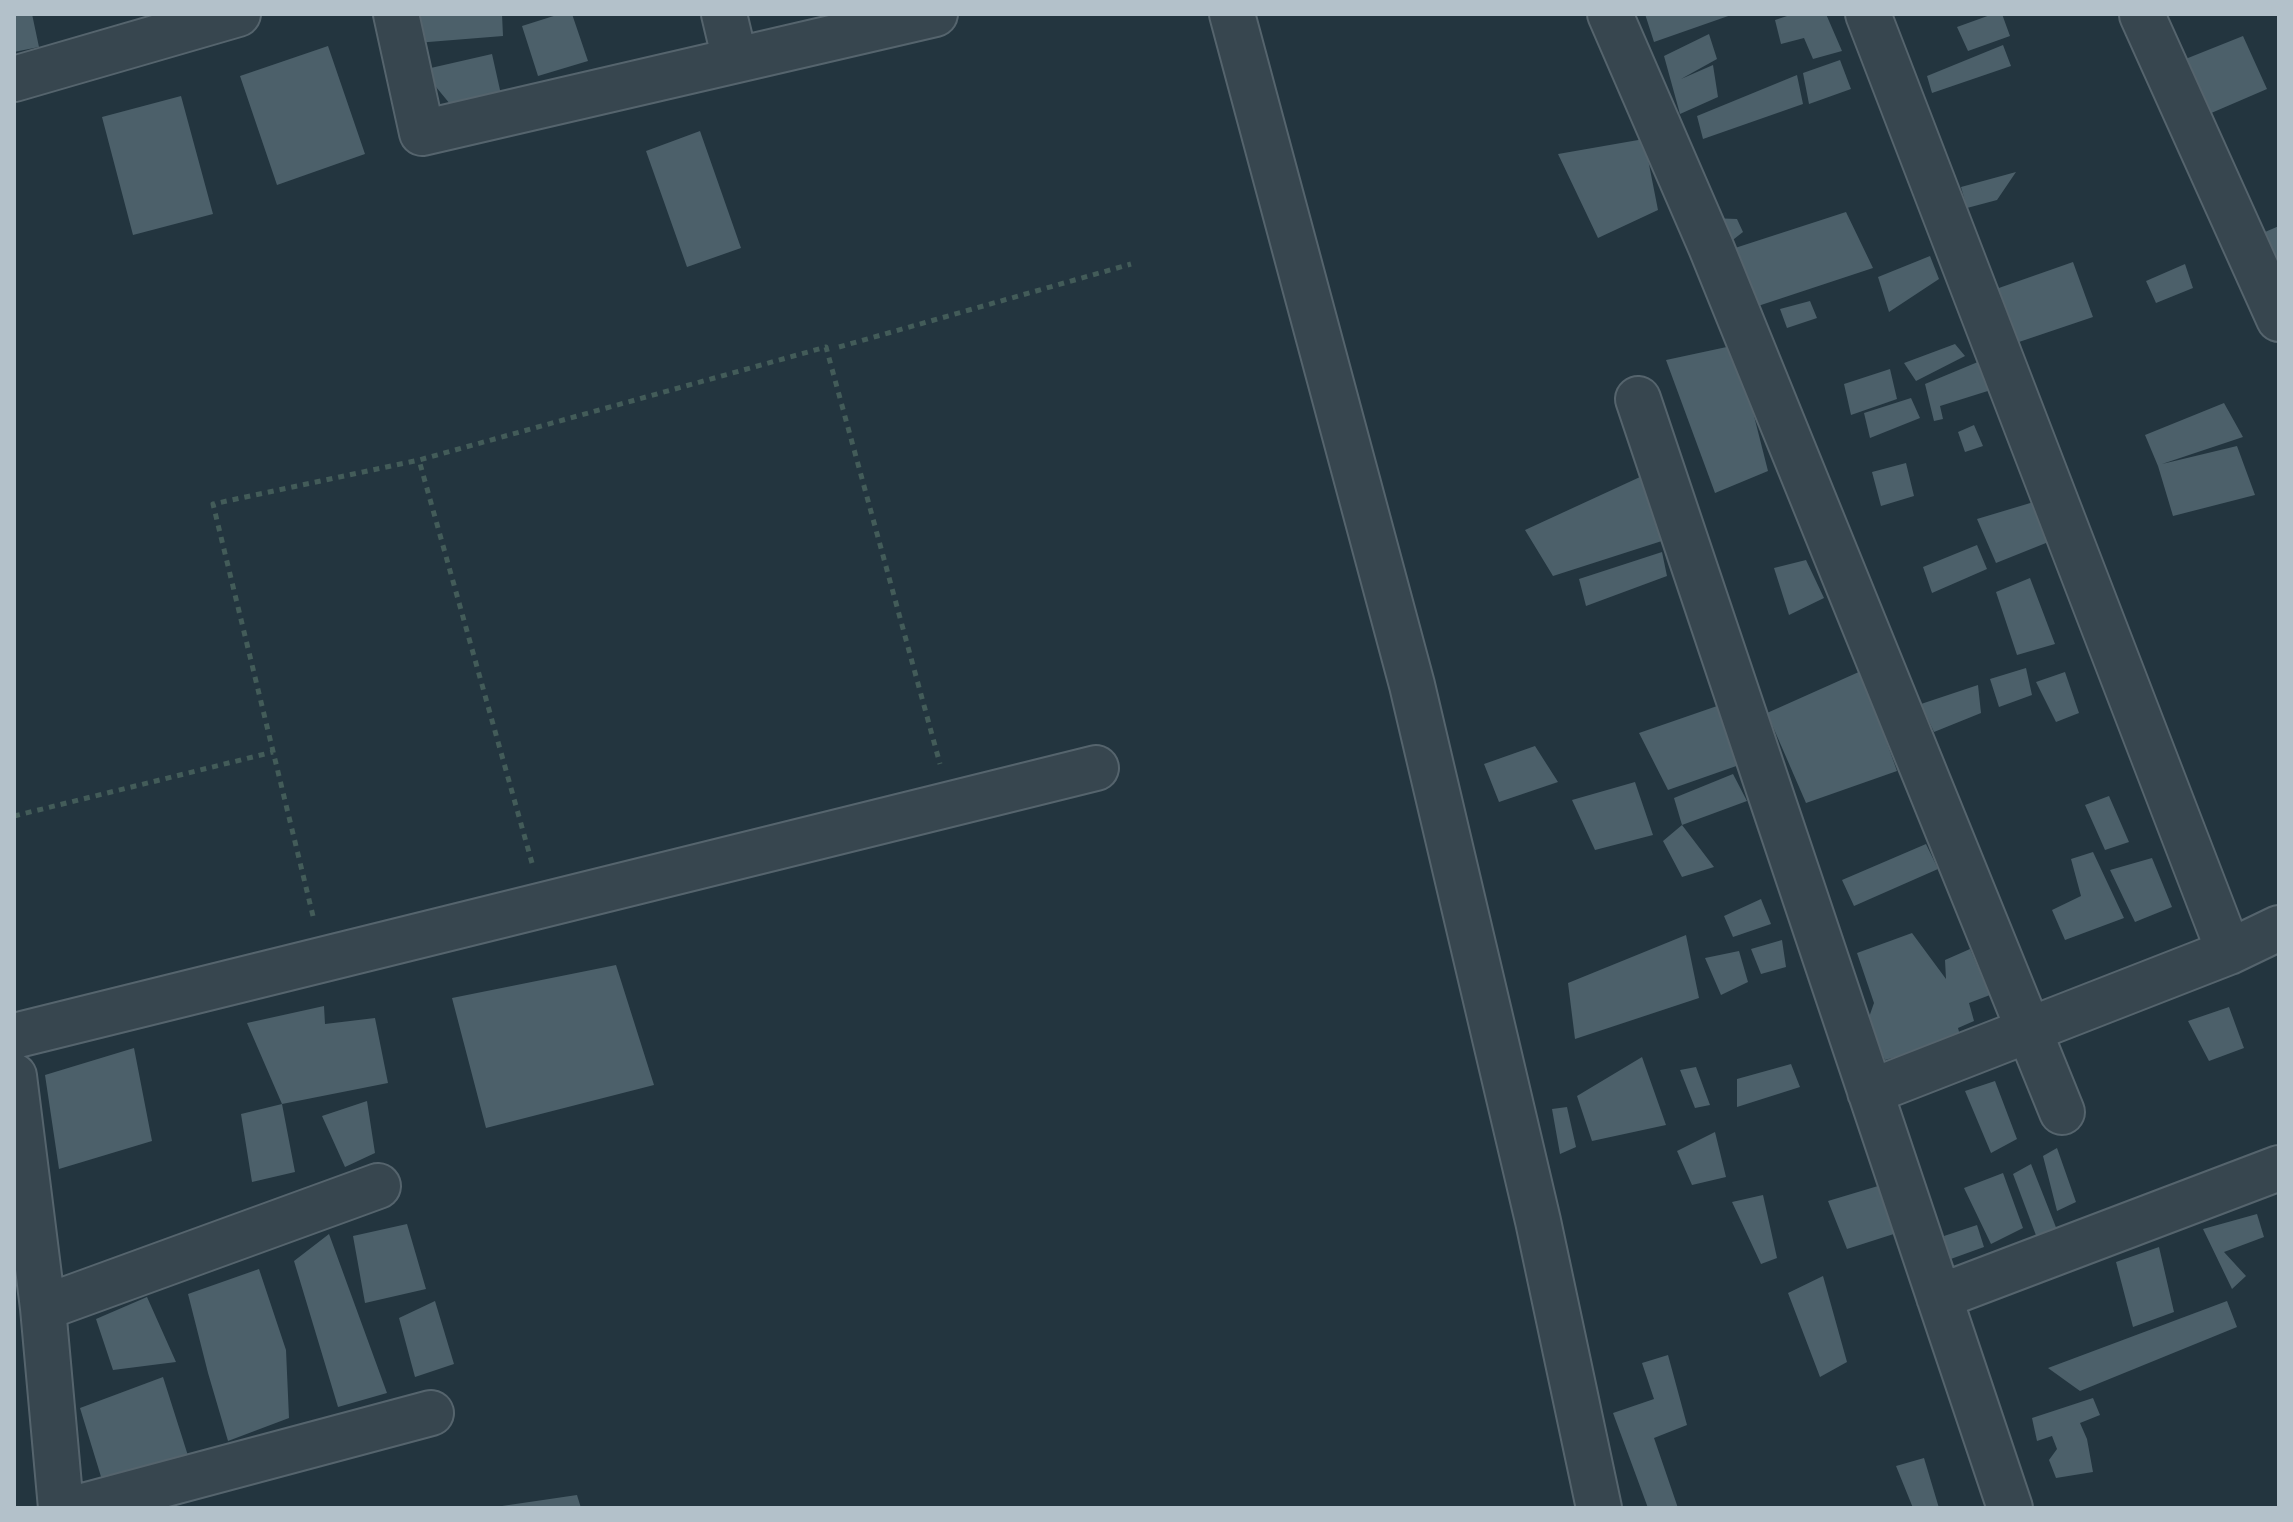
<!DOCTYPE html>
<html>
<head>
<meta charset="utf-8">
<style>
  body { margin:0 }
  #map { position:relative; width:2293px; height:1522px; overflow:hidden; background:#23353f; font-family:Raleway,sans-serif }
  canvas { display:block }
  .frame { position:absolute; inset:0; border:16px solid #b3c1ca; pointer-events:none }
</style>
</head>
<body>
<div id="map">
<canvas width="2293" height="1522"></canvas>
<div class="frame"></div>
</div>
<script>
const ctx = document.querySelector('canvas').getContext('2d');
ctx.lineJoin = 'round';
function paint(path, color) { ctx.fillStyle = color; ctx.fill(path, 'evenodd'); }
function stroke(path, color, width, dash) { ctx.strokeStyle = color; ctx.lineWidth = width; ctx.lineCap = dash ? 'butt' : 'round'; ctx.setLineDash(dash || []); ctx.stroke(path); }
paint(new Path2D(`
  M14,14H32L39,47L14,52Z
  M414,14H502L503,36L416,43Z
  M560,14H572L588,61L538,76L522,26Z
  M1645,14H1734L1654,42Z
  M1793,14H1826L1842,51L1813,59L1804,38L1781,44L1775,20Z
  M1993,14H2002L2010,36L1968,51L1957,27Z
  M1709,34L1717,59L1681,79L1713,65L1718,97L1680,114L1664,56Z
  M2243,36L2267,89L2202,117L2173,64Z
  M2003,45L2011,66L1932,93L1927,76Z
  M328,46L365,154L277,185L240,76Z
  M492,54L502,99L455,110L422,70Z
  M1840,60L1851,89L1809,104L1803,73Z
  M1797,75L1803,104L1703,139L1697,116Z
  M181,96L213,214L133,235L102,117Z
  M700,131L741,248L687,267L646,151Z
  M1644,139L1658,210L1598,238L1558,154Z
  M2016,172L1997,200L1967,208L1961,187Z
  M1846,212L1873,268L1758,306L1735,248Z
  M1711,218L1737,219L1743,232L1725,246Z
  M2279,226V278L2258,235Z
  M1930,256L1939,279L1889,312L1878,277Z
  M2073,262L2093,317L2016,343L1996,289Z
  M2185,264L2193,288L2156,303L2146,281Z
  M1810,301L1817,318L1787,328L1780,309Z
  M1955,344L1965,356L1916,381L1904,363Z
  M1736,345L1768,471L1715,493L1666,360Z
  M1985,359L1991,390L1940,406L1943,419L1934,421L1925,384Z
  M1890,369L1897,399L1851,415L1844,384Z
  M1911,398L1920,418L1870,438L1864,413Z
  M2224,403L2243,437L2162,464L2237,446L2255,495L2173,516L2158,466L2145,435Z
  M1974,425L1983,446L1965,452L1958,432Z
  M1906,463L1914,496L1881,506L1872,472Z
  M1640,477L1665,540L1553,576L1525,530Z
  M2047,498L2061,537L1996,563L1977,519Z
  M1977,545L1987,569L1932,593L1923,567Z
  M1662,552L1667,576L1586,606L1579,579Z
  M1806,560L1824,598L1789,615L1774,568Z
  M2030,578L2055,644L2017,655L1996,592Z
  M2026,668L2032,695L1999,707L1990,679Z
  M1861,671L1897,771L1806,803L1767,713Z
  M2065,672L2079,713L2056,722L2036,682Z
  M1978,685L1981,713L1934,732L1921,704Z
  M1720,705L1742,764L1668,790L1639,733Z
  M1535,746L1558,782L1499,802L1484,764Z
  M1733,774L1747,801L1682,825L1674,798Z
  M1635,782L1653,835L1595,850L1572,800Z
  M2109,796L2129,842L2105,850L2085,805Z
  M1682,825L1714,867L1682,877L1663,841Z
  M1926,844L1938,869L1854,906L1842,880Z
  M2093,852L2124,918L2065,940L2052,910L2081,896L2071,859Z
  M2152,858L2172,907L2135,922L2110,870Z
  M1761,899L1771,924L1733,937L1724,916Z
  M1912,933L1946,979L1945,960L1970,949L1990,995L1969,1003L1974,1021L1958,1028L1961,1039L1885,1060L1868,1020L1874,1003L1857,953Z
  M1686,935L1699,998L1575,1039L1568,983Z
  M1782,940L1786,967L1761,974L1751,949Z
  M1739,951L1748,982L1721,995L1705,958Z
  M616,965L654,1085L486,1128L452,998Z
  M324,1006L325,1024L375,1018L388,1083L282,1104L247,1023Z
  M2229,1007L2244,1048L2209,1061L2188,1021Z
  M134,1048L152,1141L59,1169L45,1075Z
  M1642,1057L1666,1125L1592,1141L1577,1096Z
  M1791,1064L1800,1087L1737,1107V1079Z
  M1696,1067L1710,1105L1695,1108L1680,1070Z
  M1995,1081L2017,1139L1991,1153L1965,1091Z
  M367,1101L375,1153L345,1167L322,1116Z
  M282,1104L295,1172L252,1182L241,1114Z
  M1567,1107L1576,1147L1560,1154L1552,1109Z
  M1715,1132L1726,1177L1692,1185L1677,1151Z
  M2057,1148L2076,1202L2057,1211L2043,1156Z
  M2031,1164L2061,1240L2040,1246L2013,1174Z
  M2003,1173L2023,1228L1991,1244L1964,1188Z
  M1888,1183L1900,1232L1847,1249L1828,1201Z
  M1763,1195L1777,1258L1761,1264L1732,1202Z
  M2257,1214L2264,1237L2224,1252L2246,1276L2232,1289L2203,1229Z
  M407,1224L426,1289L365,1303L353,1236Z
  M1977,1225L1984,1247L1948,1260L1944,1236Z
  M329,1234L387,1393L338,1407L294,1261Z
  M2159,1247L2174,1312L2133,1327L2116,1262Z
  M259,1269L286,1350L289,1418L228,1441L208,1373L188,1294Z
  M1823,1276L1847,1362L1820,1377L1788,1293Z
  M147,1297L176,1362L113,1370L96,1319Z
  M435,1301L454,1364L415,1377L399,1318Z
  M2227,1301L2237,1327L2080,1391L2048,1368Z
  M1668,1355L1687,1425L1654,1438L1678,1508H1648L1613,1413L1654,1399L1642,1363Z
  M163,1377L190,1462L102,1480L80,1408Z
  M2093,1398L2100,1415L2080,1423L2087,1439L2093,1472L2056,1478L2049,1460L2057,1449L2052,1436L2037,1441L2032,1418Z
  M1924,1458L1939,1508H1913L1896,1466Z
  M577,1495L581,1508H502V1506Z`), '#4c606a');
const minor = new Path2D(`
  M396,14L422,133L935,14
  M724,14L735,60
  M1232,14L1412,685L1538,1221L1599,1508
  M1610,14L1711,247L2062,1112
  M1868,14L2229,952
  M2144,14L2142,15L2279,319
  M14,79L238,14
  M1638,399L2010,1508
  M14,1036L1096,768
  M14,1076L43,1308
  M1870,1092L2229,952L2279,928
  M1939,1297L2279,1168
  M61,1508L43,1308L378,1186
  M76,1508L431,1413`);
stroke(minor, '#55646d', 48);
stroke(new Path2D(`
  M839,347L1131,264
  M14,816L273,752
  M532,863L419,460L826,347L940,764
  M313,916L213,504L419,460`), '#435c59', 5, [6, 6]);
stroke(minor, '#37464f', 44);
</script>
</body>
</html>
